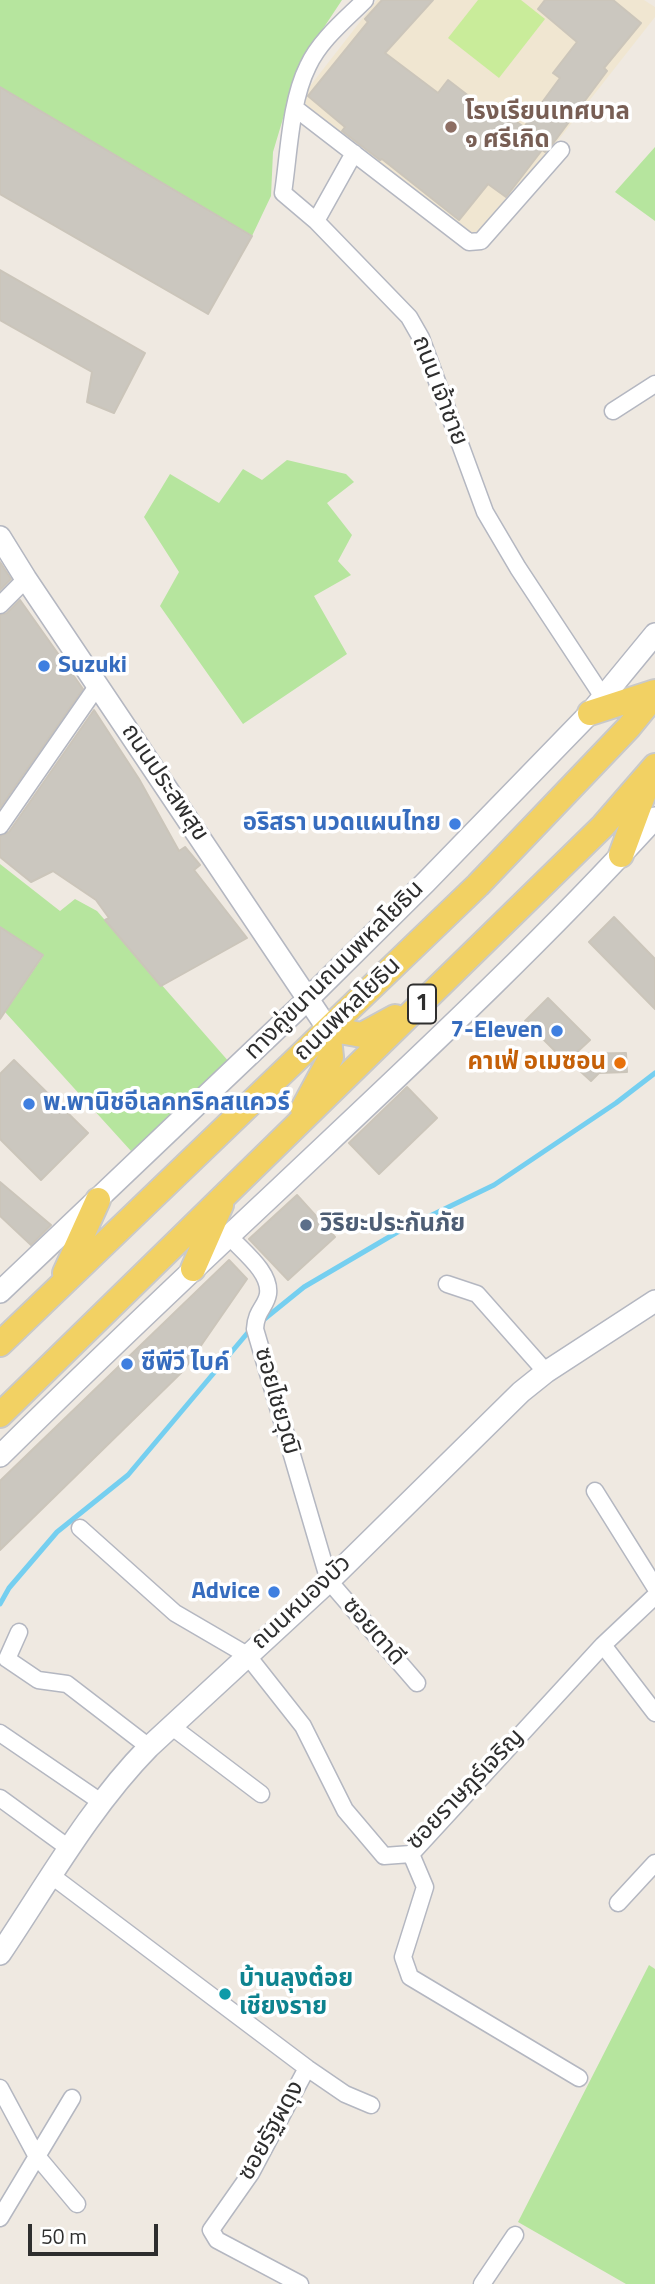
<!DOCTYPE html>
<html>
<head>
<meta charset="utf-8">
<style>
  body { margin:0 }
  #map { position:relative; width:655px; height:2284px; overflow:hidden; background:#efe9e1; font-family:"Titillium Web",sans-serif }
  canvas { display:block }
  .scale { position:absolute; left:28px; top:2224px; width:130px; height:32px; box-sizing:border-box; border:4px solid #2e2e2e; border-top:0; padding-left:9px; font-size:21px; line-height:24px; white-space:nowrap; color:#2e2e2e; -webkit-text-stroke:5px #fff; paint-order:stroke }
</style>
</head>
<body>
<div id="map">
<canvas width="655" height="2284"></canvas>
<div class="scale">50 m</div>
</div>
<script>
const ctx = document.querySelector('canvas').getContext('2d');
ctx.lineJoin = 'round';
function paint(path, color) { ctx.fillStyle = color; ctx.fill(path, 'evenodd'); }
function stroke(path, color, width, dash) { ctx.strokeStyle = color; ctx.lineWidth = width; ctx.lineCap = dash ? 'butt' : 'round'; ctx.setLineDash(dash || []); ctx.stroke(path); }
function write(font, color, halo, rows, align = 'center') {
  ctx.font = font + ' "Titillium Web","Noto Sans Thai",sans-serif'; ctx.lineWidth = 7; ctx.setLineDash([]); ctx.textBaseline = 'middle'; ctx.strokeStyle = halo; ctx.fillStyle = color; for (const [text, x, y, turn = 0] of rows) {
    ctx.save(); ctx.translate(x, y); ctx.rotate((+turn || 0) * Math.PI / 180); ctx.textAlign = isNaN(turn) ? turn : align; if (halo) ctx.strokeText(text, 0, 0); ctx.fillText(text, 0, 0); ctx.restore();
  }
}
paint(new Path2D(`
  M377,0H644L655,7V17L552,148L475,236L306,107L303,95Z`), '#f0e6d1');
paint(new Path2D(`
  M0,0H342L299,65L273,152L271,196L252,236L0,87Z
  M655,147V221L615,192Z
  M287,460L346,474L354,482L327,503L352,535L338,561L351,575L314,596L347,654L243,724L160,606L179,572L144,517L170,474L219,503L243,469L262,480Z
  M0,864L60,911L75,899L97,911L230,1063L131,1151L5,1012L43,956L0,927Z
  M649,1965L655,1969V2284H626L518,2222Z`), '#b6e59e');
paint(new Path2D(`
  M478,0H521L545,19L499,78L448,38Z`), '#c9ec9a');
stroke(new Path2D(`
  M262,1321L304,1287L401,1230L494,1185L616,1103L655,1073
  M0,1604L9,1588L57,1532L128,1475L250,1330`), '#75cff0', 5);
const building = new Path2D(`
  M382,0H433L385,53L438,93L448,80L496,117L501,111L524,127L560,78L553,73L577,42L538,9L545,0H613L641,23L604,68L607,71L554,142L545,152L542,150L506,197L488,184L459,220L382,159L380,160L342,131L345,127L308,96L368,22L365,19Z
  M0,87L252,236L208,314L0,194Z
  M0,270L145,353L114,413L87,402L92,372L0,320Z
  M0,562L11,579L0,590Z
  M20,600L83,689L0,808V615L7,613Z
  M94,710L139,779L179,851L185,847L200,865L194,870L247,938L161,986L105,920L109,918L96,900L53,871L31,882L0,857V836L9,832Z
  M614,917L655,959V1009L589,942Z
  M0,927L43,955L0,1019Z
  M548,998L590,1040L575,1054L626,1053L627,1072L599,1073L591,1081L569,1061L567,1063L525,1021Z
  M14,1060L88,1133L41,1180L0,1139V1074Z
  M407,1087L437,1118L379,1174L349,1143Z
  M0,1182L51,1225L31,1245L0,1216Z
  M297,1195L335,1237L288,1280L249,1239Z
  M229,1260L247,1279L184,1370L0,1550V1481Z`);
paint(building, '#cbc7bf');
stroke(building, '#cbc5ba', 2);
const street = new Path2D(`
  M365,0C345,20 320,40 308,66C290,102 289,154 283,193L316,221L409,317L421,338L485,512L518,568L603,697
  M295,108L469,242L481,241L561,150
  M316,221L354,153
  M613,411L655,384
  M0,605L26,579
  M0,826L98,685
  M229,1236C242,1251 271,1272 268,1294C266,1307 256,1310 255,1329L329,1581L417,1683
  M447,1284L477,1294L546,1372
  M595,1491L655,1587
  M80,1528L175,1613L247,1655L303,1726L345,1810L384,1856L411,1854L603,1645L655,1596
  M19,1632L7,1659L38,1680L67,1684L149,1747
  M603,1645L655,1713
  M171,1726L261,1794
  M0,1733L101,1802
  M0,1798L70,1849
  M411,1854L425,1887L403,1957L410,1977L579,2078
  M52,1876L307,2068L251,2173L211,2230L217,2240L300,2284
  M618,1903L655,1863
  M307,2068L345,2094L371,2105
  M0,2088L36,2155L77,2204
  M0,2218L72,2098
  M482,2284L515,2235`);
const secondary = new Path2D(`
  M0,537L26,579L328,1029
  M0,1292L308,999L425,883L590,713L655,634
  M0,1456C92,1365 185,1277 279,1189C407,1068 537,948 655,818
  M0,1954C47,1884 90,1807 149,1747L329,1581L521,1392L546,1372L655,1301`);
const primary = new Path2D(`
  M590,713L655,692
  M621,855L648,782
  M328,1029L362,1035L395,1017
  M303,1109L331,1057L328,1029
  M193,1269L221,1205
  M65,1273L98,1200
  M0,1344L478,885L629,727L655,695
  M0,1415L603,826L655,766`);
stroke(street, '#b4b7c1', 19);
stroke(secondary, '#b4b7c1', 24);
stroke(primary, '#c9c9c9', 28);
stroke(street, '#fff', 16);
stroke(secondary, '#fff', 21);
stroke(primary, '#f2d163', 24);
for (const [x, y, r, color] of [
  [451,127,7,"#8d6e63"],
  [44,666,7,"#3f7fe0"],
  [455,824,7,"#3f7fe0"],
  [557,1031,7,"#3f7fe0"],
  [620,1063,7,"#e8710a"],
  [29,1104,7,"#3f7fe0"],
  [306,1225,7,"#5c6f8a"],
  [127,1364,7,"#3f7fe0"],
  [274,1592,7,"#3f7fe0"],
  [225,1994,7,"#0f9aa8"]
]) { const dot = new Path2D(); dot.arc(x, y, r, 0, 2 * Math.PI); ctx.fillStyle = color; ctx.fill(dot); stroke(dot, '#fff', 2.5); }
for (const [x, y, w] of [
  [422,1004,28]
]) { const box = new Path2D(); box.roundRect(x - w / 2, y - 19.5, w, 39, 5); ctx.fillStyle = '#fff'; ctx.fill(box); stroke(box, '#2e2e2e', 2); }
write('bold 23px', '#2e2e2e', null, [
  ["1",422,1004]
]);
write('bold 24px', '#785e54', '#fff', [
  ["โรงเรียนเทศบาล",465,113],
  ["๑ ศรีเกิด",465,141]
], 'left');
write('24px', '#2e2e2e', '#fff', [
  ["ถนน เจ้าชาย",439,391,69],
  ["ถนนประสพสุข",164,783,56],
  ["ทางคู่ขนานถนนพหลโยธิน",335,971,-45],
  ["ถนนพหลโยธิน",348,1010,-44],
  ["ซอยไชยวุฒิ",276,1401,74],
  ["ถนนหนองบัว",302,1603,-43],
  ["ซอยตาดี",373,1632,49],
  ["ซอยราษฎร์เจริญ",466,1790,-46],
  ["ซอยรัฐผดุง",272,2131,-61]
]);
write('bold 24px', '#366cbe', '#fff', [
  ["Suzuki",58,666],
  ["อริสรา นวดแผนไทย",441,824,"right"],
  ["7-Eleven",543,1031,"right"],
  ["พ.พานิชอีเลคทริคสแควร์",43,1104],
  ["ซีพีวี ไบค์",141,1364],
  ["Advice",260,1592,"right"]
], 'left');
write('bold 24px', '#c56008', '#fff', [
  ["คาเฟ่ อเมซอน",606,1063]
], 'right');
write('bold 24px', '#4e5e75', '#fff', [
  ["วิริยะประกันภัย",320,1225]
], 'left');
write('bold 24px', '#0d838f', '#fff', [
  ["บ้านลุงต๋อย",239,1980],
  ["เชียงราย",239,2008]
], 'left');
</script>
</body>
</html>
